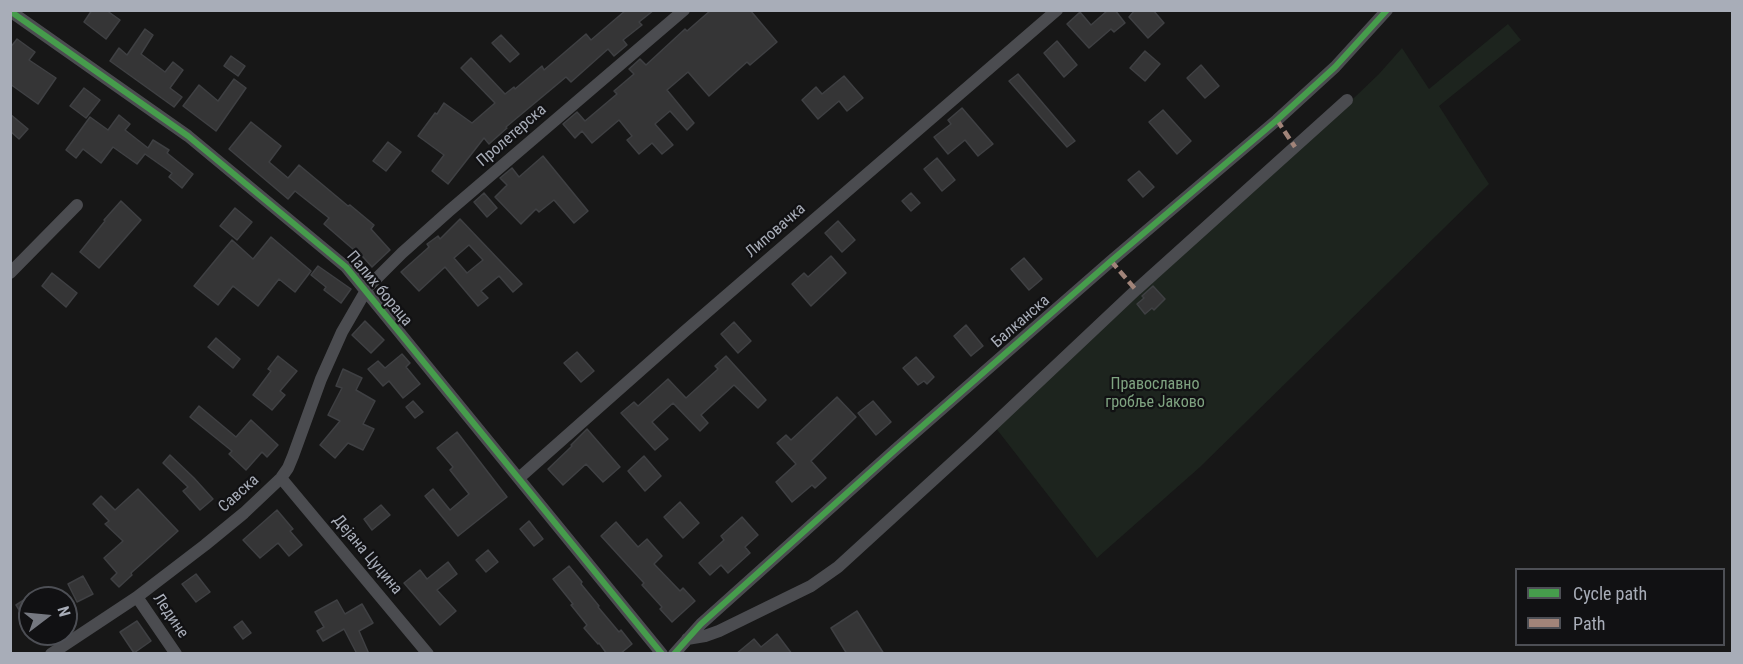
<!DOCTYPE html>
<html>
<head>
<meta charset="utf-8">
<style>
  body { margin:0 }
  #map { position:relative; width:1743px; height:664px; overflow:hidden; background:#171717; font-family:"Roboto Condensed",sans-serif }
  canvas { display:block }
  .frame { position:absolute; inset:0; border:12px solid #a8adb8; pointer-events:none }
  .legend { position:absolute; left:1515px; top:568px; width:210px; height:78px; box-sizing:border-box; background:#111113; border:2px solid #4d4f55; margin:0; padding:8px 10px; list-style:none; font-size:18px; color:#a8adb8 }
  .legend li { display:flex; align-items:center; gap:12px; height:30px }
  .legend b { width:30px; border:2px solid #4d4f55 }
  .north { position:absolute; left:18px; top:586px; width:60px; height:60px; box-sizing:border-box; background:#111113; border:2px solid #4d4f55; border-radius:50%; rotate:74deg; font-size:16px; font-weight:700; line-height:24px; text-align:center; color:#a8adb8 }
  .north::after { content:''; display:block; margin:auto; width:21px; height:27px; background:#757880; clip-path:polygon(50% 0,100% 100%,50% 72%,0 100%) }
</style>
</head>
<body>
<div id="map">
<canvas width="1743" height="664"></canvas>
<div class="frame"></div>
<ul class="legend">
<li><b style="height:8px;background:#469c4c"></b>Cycle path</li>
<li><b style="height:8px;background:#a18479"></b>Path</li>
</ul>
<div class="north">N</div>
</div>
<script>
const ctx = document.querySelector('canvas').getContext('2d');
ctx.lineJoin = 'round';
function paint(path, color) { ctx.fillStyle = color; ctx.fill(path, 'evenodd'); }
function stroke(path, color, width, dash) { ctx.strokeStyle = color; ctx.lineWidth = width; ctx.lineCap = dash ? 'butt' : 'round'; ctx.setLineDash(dash || []); ctx.stroke(path); }
function write(font, color, halo, rows, align = 'center') {
  ctx.font = font + ' "Roboto Condensed",sans-serif'; ctx.lineWidth = 4.5; ctx.setLineDash([]); ctx.textBaseline = 'middle'; ctx.strokeStyle = halo; ctx.fillStyle = color; for (const [text, x, y, turn = 0] of rows) {
    ctx.save(); ctx.translate(x, y); ctx.rotate((+turn || 0) * Math.PI / 180); ctx.textAlign = isNaN(turn) ? turn : align; if (halo) ctx.strokeText(text, 0, 0); ctx.fillText(text, 0, 0); ctx.restore();
  }
}
paint(new Path2D(`
  M1508,24L1521,40L1439,106L1489,184L1200,467L1097,558L995,427L1356,96L1379,74L1402,48L1429,89Z`), '#1d241e');
const building = new Path2D(`
  M92,10H106L120,20L106,39L84,22Z
  M626,10H654L639,22L642,25L623,40L627,45L614,56L608,49L571,82L566,77L506,127L507,128L489,144L484,138L448,184L432,171L444,155L418,136L435,113L437,114L444,103L472,123L495,103L461,68L471,58L505,94L514,87L515,89L542,66L544,70L586,34L591,40Z
  M711,10H750L777,42L750,65L747,62L709,96L688,72L667,90L694,123L687,130L670,111L655,124L673,145L662,154L652,143L639,154L627,140L632,136L619,120L592,143L582,131L575,138L563,124L577,112L585,121L617,94L614,91L634,74L629,69L640,59L646,65L685,29L687,31Z
  M1108,10H1115L1125,23L1114,32L1111,29L1089,48L1067,24L1080,12L1091,25Z
  M1135,10H1153L1164,23L1148,38L1129,17Z
  M145,29L153,35L141,54L165,72L173,62L183,70L170,88L182,97L174,107L110,61L119,48L127,55Z
  M501,35L519,54L510,62L492,43Z
  M17,39L35,52L29,60L56,78L38,104L10,84V48Z
  M1057,41L1077,65L1064,77L1044,53Z
  M1145,51L1160,64L1145,81L1130,68Z
  M231,56L245,66L238,76L224,66Z
  M1201,65L1219,86L1205,98L1187,78Z
  M1018,74L1075,141L1067,147L1009,81Z
  M844,76L863,98L847,111L839,101L818,119L802,100L816,87L822,94Z
  M234,79L246,88L216,131L183,106L199,85L218,101Z
  M84,88L100,100L86,118L70,106Z
  M962,108L993,144L978,156L965,140L948,154L934,137L951,124L948,120Z
  M1163,110L1191,141L1177,154L1149,122Z
  M10,114L28,129L19,139L10,131Z
  M119,115L130,124L125,130L148,148L153,140L169,150L167,153L193,174L182,188L169,177L172,173L145,154L137,164L113,147L101,163L83,149L76,158L66,150L90,117L108,130Z
  M251,122L281,146L269,162L288,178L299,165L348,206L350,205L374,225L371,229L390,250L372,267L355,248L354,250L324,224L329,218L295,191L288,199L229,149Z
  M388,142L401,152L386,171L373,161Z
  M543,156L588,211L574,223L554,200L539,212L536,209L521,224L495,197L507,185L500,178L512,168L519,177Z
  M937,158L955,180L942,191L924,169Z
  M1139,171L1154,187L1143,197L1128,180Z
  M484,193L497,208L487,217L474,202Z
  M911,193L920,203L911,211L902,201Z
  M121,201L141,220L99,268L80,252L105,221L104,220Z
  M235,208L252,222L237,240L220,226Z
  M460,219L522,284L513,292L499,276L481,291L488,298L478,306L445,267L419,291L401,272L429,247L427,244L438,236L440,239ZM469,245L483,260L467,273L454,258Z
  M838,221L855,240L842,252L825,233Z
  M271,237L311,271L295,292L279,279L258,306L233,286L218,305L194,286L232,240L253,259Z
  M831,256L846,273L811,306L792,284L804,273L808,277Z
  M1024,258L1042,279L1029,290L1011,269Z
  M318,266L351,289L341,303L324,290L326,287L311,275Z
  M52,273L77,293L66,307L42,286Z
  M1153,286L1165,299L1154,310L1152,308L1145,314L1137,304L1144,298L1142,296Z
  M365,321L384,340L371,353L352,335Z
  M734,322L751,341L738,353L721,334Z
  M966,325L983,346L971,356L954,336Z
  M216,338L240,359L233,368L208,347Z
  M577,352L594,371L581,382L564,363Z
  M402,354L410,363L406,367L420,384L403,398L389,381L383,386L368,369L378,361L385,368Z
  M278,356L297,371L280,391L285,395L272,410L253,395L271,371L268,369Z
  M726,356L766,400L758,408L734,385L701,415L708,423L700,431L673,403L652,422L668,439L655,450L621,413L634,402L638,406L668,379L686,398L718,369L715,366Z
  M916,357L934,377L927,384L924,381L918,385L903,368Z
  M343,369L362,378L356,390L375,401L363,424L374,429L363,450L348,443L335,458L320,445L340,421L328,415L342,388L336,386Z
  M837,397L856,417L811,461L826,478L815,488L812,485L792,502L776,482L796,464L777,443L786,435L791,440Z
  M413,401L423,412L415,418L406,407Z
  M873,401L891,422L876,435L858,413Z
  M199,406L236,437L251,420L278,445L267,457L262,452L246,470L229,454L232,451L190,417Z
  M587,429L620,467L603,482L586,464L563,485L548,469L572,446L571,445Z
  M457,432L507,497L458,536L425,496L433,489L450,510L469,494L450,470L453,467L437,448Z
  M170,455L194,478L213,499L200,510L183,491L188,487L163,463Z
  M644,456L661,476L645,491L628,471Z
  M138,489L178,531L131,573L132,575L119,587L111,579L117,573L104,558L123,541L105,524L109,521L93,504L101,496L115,510Z
  M680,502L699,523L683,538L664,517Z
  M381,505L390,515L372,530L364,519Z
  M277,510L293,529L290,531L302,545L289,556L278,543L260,558L243,540Z
  M742,517L758,535L745,547L750,553L728,573L721,565L710,575L699,563L724,540L721,536Z
  M529,521L543,539L534,546L520,529Z
  M616,522L638,547L647,539L662,556L654,564L680,591L683,588L695,601L672,622L660,609L662,607L642,585L644,583L601,536Z
  M488,550L498,562L486,572L476,560Z
  M448,562L457,574L437,590L456,611L440,625L404,583L420,570L427,579Z
  M569,566L582,582L581,584L599,606L598,607L619,632L621,630L632,644L620,654H607L599,643L598,644L584,628L587,625L571,605L573,604L553,579Z
  M196,574L210,592L196,602L182,584Z
  M83,576L93,594L77,602L68,584Z
  M30,596V627L16,605Z
  M337,600L345,614L362,604L373,623L359,631L369,654H357L344,629L323,641L317,631L324,627L315,612Z
  M857,611L884,654H847L831,628Z
  M137,621L151,641L134,653L120,632Z
  M242,621L251,633L243,639L234,627Z
  M777,634L792,654H736L754,639L761,647Z`);
paint(building, '#353536');
stroke(building, '#3f4043', 1.5);
stroke(new Path2D(`
  M10,11L188,136L346,267L662,654
  M10,273L77,205
  M281,478L428,654
  M519,478L684,332L1057,10
  M137,597L176,654
  M687,639L705,636L719,631L811,586L838,567L977,440L1136,290L1347,100
  M51,654L137,597L205,545L244,513L281,478L288,468L293,456L321,379L342,332L368,287L402,253L449,211L684,10
  M674,654L701,624L895,450L1111,261L1277,120L1335,67L1387,10`), '#4b4c50', 12);
stroke(new Path2D(`
  M1277,120L1295,147
  M1111,261L1136,290`), '#a18479', 4.5, [9, 4.5]);
stroke(new Path2D(`
  M10,11L188,136L346,267L662,654
  M674,654L701,624L895,450L1111,261L1277,120L1335,67L1387,10`), '#469c4c', 6);
write('16px', '#a8adb8', '#111113', [
  ["Пролетерска",512,136,-41],
  ["Липовачка",776,231,-41],
  ["Палих бораца",379,289,50],
  ["Балканска",1021,322,-41],
  ["Савска",239,494,-42],
  ["Дејана Цуцина",367,555,50],
  ["Ледине",170,616,56]
]);
write('16px', '#7fa381', '#111113', [
  ["Православно",1155,385],
  ["гробље Јаково",1155,403]
]);
</script>
</body>
</html>
